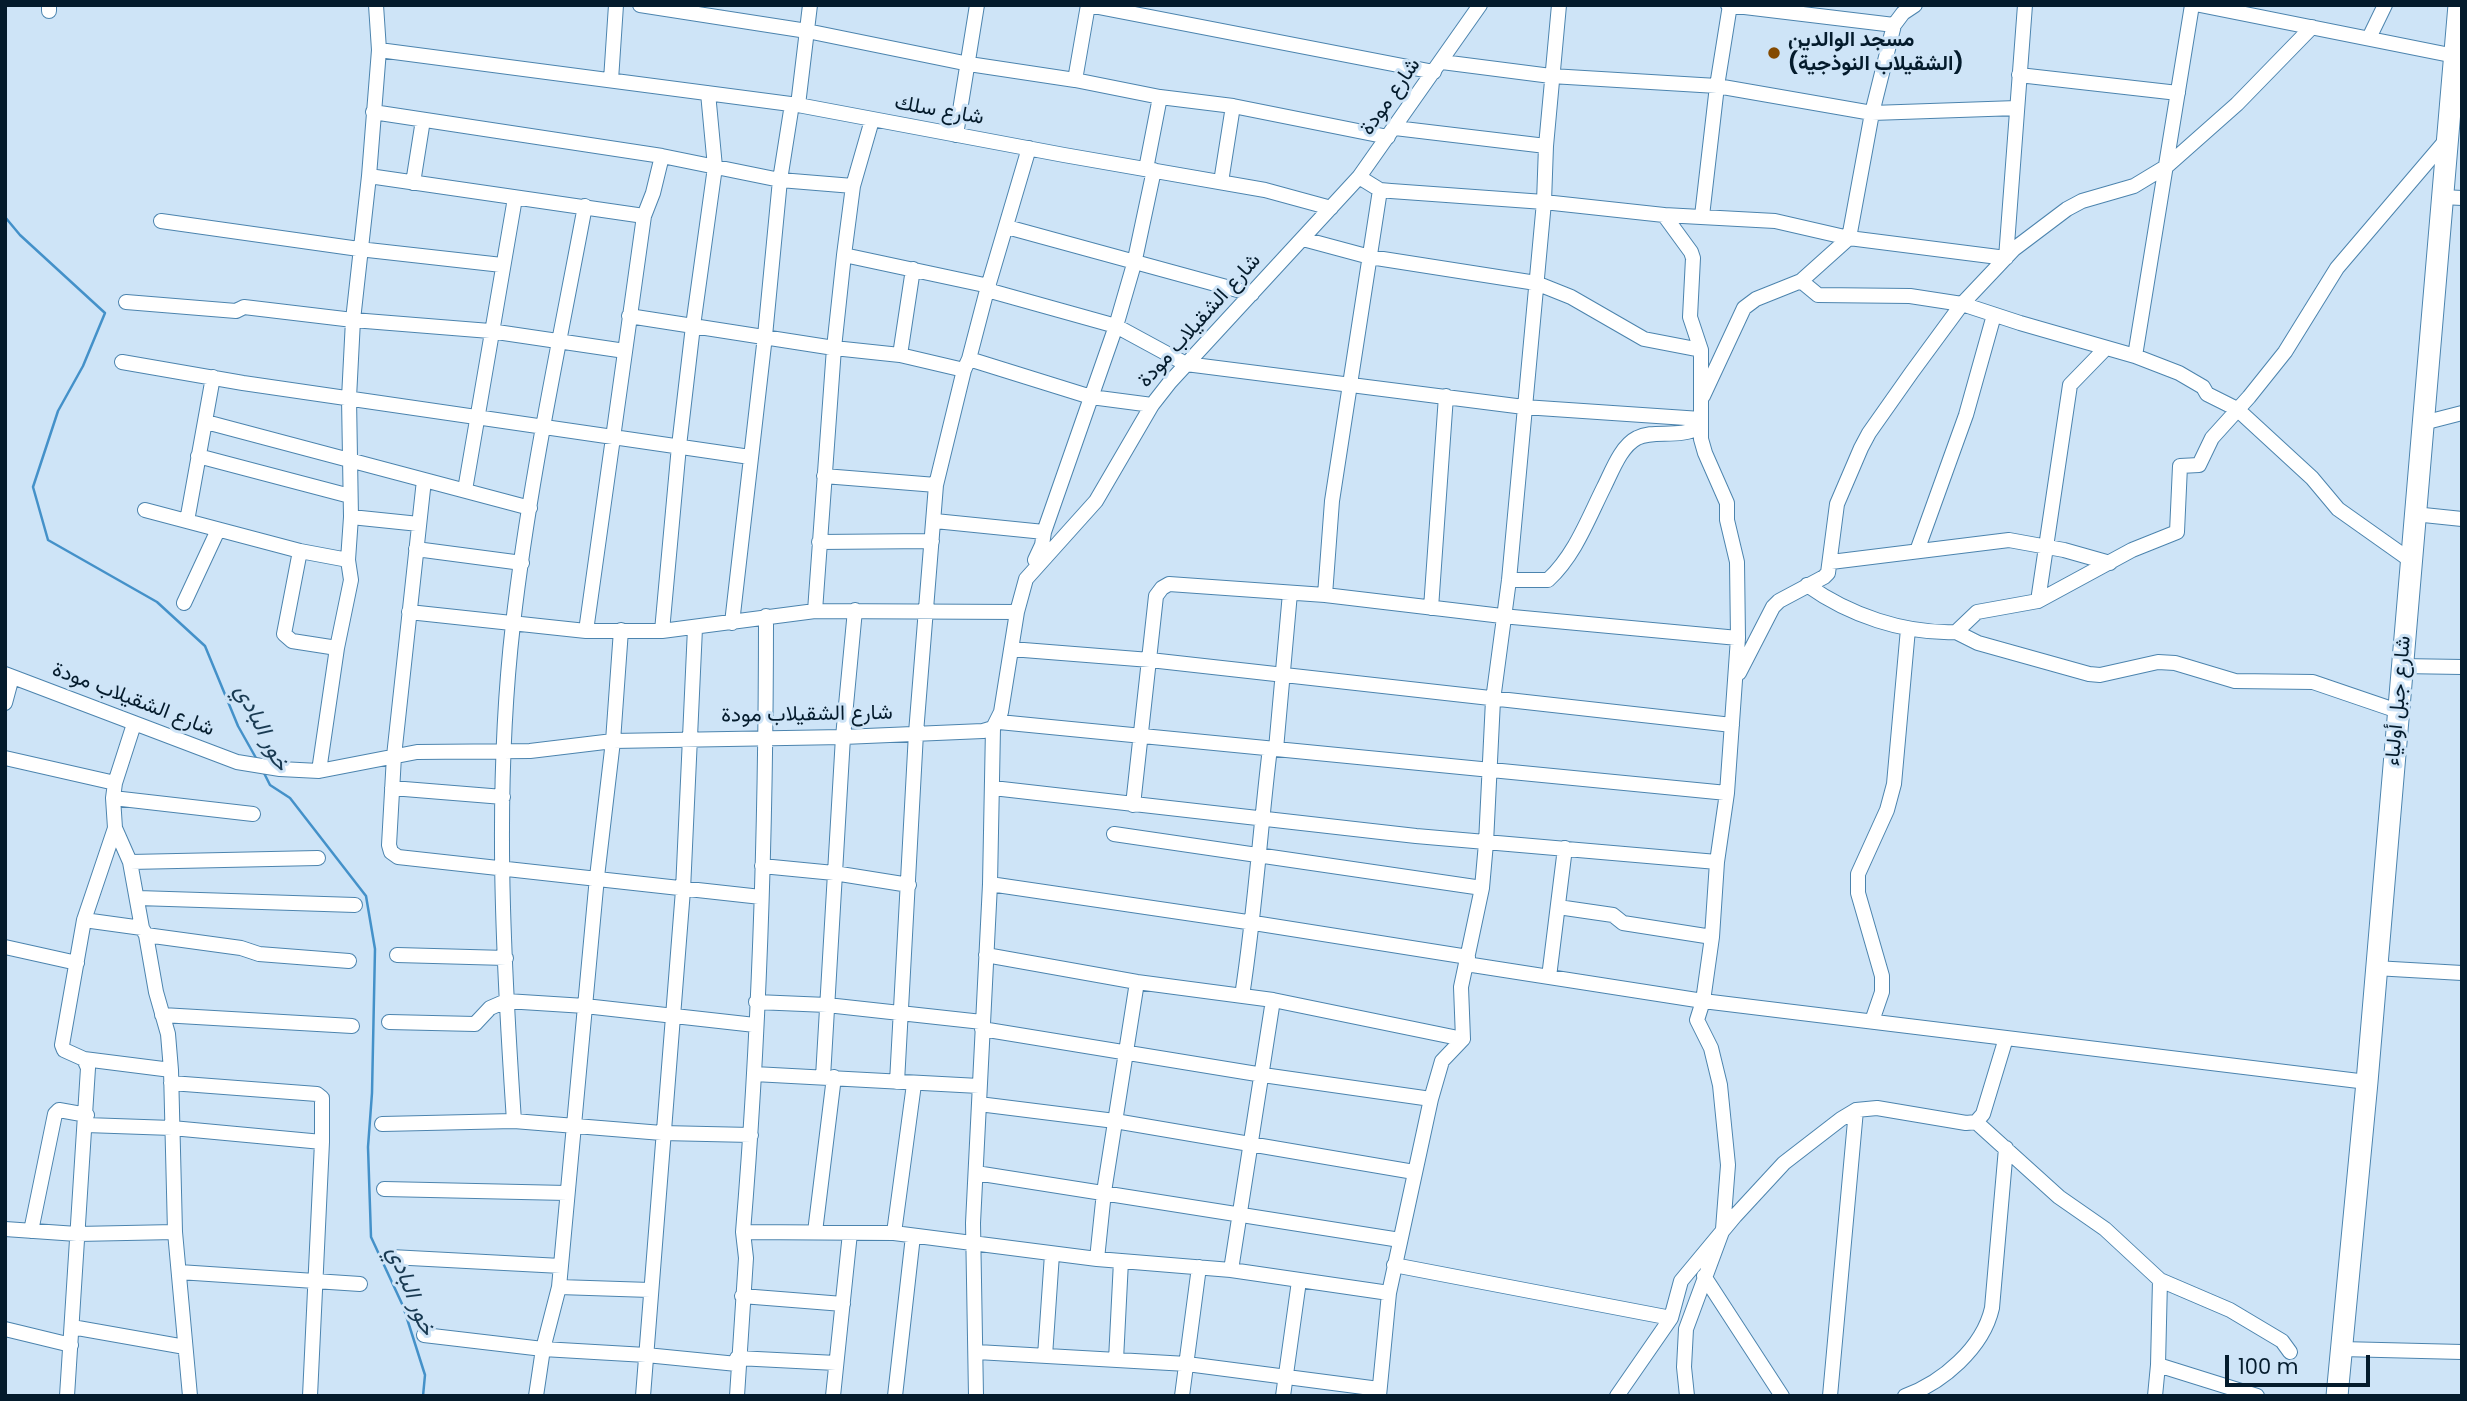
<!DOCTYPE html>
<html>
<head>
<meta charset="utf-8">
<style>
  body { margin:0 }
  #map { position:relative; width:2467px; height:1401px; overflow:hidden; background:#cee4f7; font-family:Poppins,sans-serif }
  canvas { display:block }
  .frame { position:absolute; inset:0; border:7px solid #041b2c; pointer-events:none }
  .scale { position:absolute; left:2225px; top:1355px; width:145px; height:32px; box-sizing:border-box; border:4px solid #041b2c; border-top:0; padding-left:9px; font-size:21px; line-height:24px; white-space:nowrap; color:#041b2c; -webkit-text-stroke:5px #cee4f7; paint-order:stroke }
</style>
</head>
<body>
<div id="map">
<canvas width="2467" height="1401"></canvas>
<div class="frame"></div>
<div class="scale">100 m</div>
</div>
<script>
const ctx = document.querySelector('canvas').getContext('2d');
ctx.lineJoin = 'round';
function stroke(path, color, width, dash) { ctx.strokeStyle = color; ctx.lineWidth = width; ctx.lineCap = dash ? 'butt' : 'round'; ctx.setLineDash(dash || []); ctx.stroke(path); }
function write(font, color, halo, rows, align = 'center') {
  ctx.font = font + ' Poppins,Vazirmatn,sans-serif'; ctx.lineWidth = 6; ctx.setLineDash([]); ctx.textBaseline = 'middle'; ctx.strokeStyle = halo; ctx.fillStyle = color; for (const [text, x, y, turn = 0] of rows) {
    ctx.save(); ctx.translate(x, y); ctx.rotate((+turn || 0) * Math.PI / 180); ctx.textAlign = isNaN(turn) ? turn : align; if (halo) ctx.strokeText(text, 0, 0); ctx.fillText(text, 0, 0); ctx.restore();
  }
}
stroke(new Path2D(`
  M5,217L20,235L105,313L83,366L58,411L33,487L48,540L157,602L205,646L238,726L256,758
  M264,773L270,785L290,798L366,896L375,949L372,1093L368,1147L371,1237L403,1306L425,1375L423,1396`), '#4491c9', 2.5);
const minor = new Path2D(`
  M640,5L807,31L969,64L1075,80L1160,97L1233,106L1388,137
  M1088,5L1434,72
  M1728,5L1894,25
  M2200,5L2455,56
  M49,11V5
  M2369,38L2385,5
  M379,50L798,105L1064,155L1265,190L1331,208
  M1442,62L1551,76L1717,86L1872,113L2017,108
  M2019,75L2178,93
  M611,80L616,5
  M1075,80L1088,5
  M798,105L810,5
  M373,112L662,156L780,180L853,186
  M1395,128L1546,146
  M956,135L977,5
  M1146,169L1160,97
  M369,176L644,216
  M1359,177L1380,190L1391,191L1544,202L1664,215L1775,221L1849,238L2006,258L2025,5
  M1221,182L1233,106
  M413,183L423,120
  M2443,197L2462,198
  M1664,215L1691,252L1693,258L1690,317L1701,350V439L1705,453L1727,503V520L1737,562L1738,638L1727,793L1717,862L1712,937L1703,1001L1697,1020L1711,1048L1720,1085L1728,1165L1723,1229L1686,1329L1684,1367L1687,1396
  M1702,216L1717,86L1730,5
  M161,221L359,249L502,265
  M1007,227L1252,294
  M1303,239L1370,257L1536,283L1571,297L1644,339L1701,350
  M844,255L989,286
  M1801,281L1818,295L1910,296L1962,304L2020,323L2135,356L2179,373L2203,387L2207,394L2237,409L2312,478L2338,509L2410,560
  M987,290L1116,326L1186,364L1524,407L1701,419
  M126,302L236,311L244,307L353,320L490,331L625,351
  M629,316L834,348L900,355L964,370
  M900,355L913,269
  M2135,356L2192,5
  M969,359L1091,397L1152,405
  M122,362L243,383L750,457
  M1703,396L1744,308L1756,299L1801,281L1849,238L1872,113L1894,25L1903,13L1915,5
  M206,422L530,508
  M2423,423L2462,413
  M198,456L350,496
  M824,476L936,485
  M424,480L394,756L389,845L391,852L398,857L761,897
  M465,490L515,198
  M145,510L300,551L348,560
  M2414,514L2462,519
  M351,517L419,524
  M187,521L213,377
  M935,521L1044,532
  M819,542L932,541
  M416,549L522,563
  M300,551L284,634L292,641L337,648
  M1917,551L1966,415L1994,315
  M1035,560L1042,545L1044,532L1116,326L1134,264L1154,170
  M1831,562L2009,540L2064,550L2110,563
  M1509,580H1548C1575,555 1588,519 1604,487C1612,471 1621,446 1637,438C1654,429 1678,439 1701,427
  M1807,585C1849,615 1904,634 1956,632L1977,612L2038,601L2132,550L2177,532L2180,466L2199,465L2212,438L2249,397L2285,352L2337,268L2447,139
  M1325,595L1332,501L1380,190
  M2038,601L2070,385L2106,348
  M184,603L218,530
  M1431,608L1446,396
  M815,611L834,348L844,255L853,186L872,120
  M409,612L586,631H662L815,611L1017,612
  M732,623L765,336L780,180L792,104
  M586,631L644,216L653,193L662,156
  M662,631L679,446L693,326L715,167L708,93
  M1956,632L1978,643L2089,674L2100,675L2158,662L2175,663L2235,681L2313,682L2398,711
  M1011,649L1150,660L1732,725
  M2401,666L2462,667
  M1739,673L1773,607L1779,601L1824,577L1828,573L1837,504L1861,448L1869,433L1912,372L1962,304L2014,249L2067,209L2082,201L2134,186L2167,166L2237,104L2312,27
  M5,674L237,762L280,769L319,771L417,752L530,751L613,741L843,737L983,731L993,728L1001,712L1017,612L1026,579L1096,501L1152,405L1170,382L1359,177L1480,5
  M5,703L12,677
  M999,722L1727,793
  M134,724L115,783L113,798L115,828L130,862L142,928L146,935L156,992L168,1034L171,1070L175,1232L190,1396
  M1276,749L1290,593
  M5,758L115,783
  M319,771L337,648L351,580L348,560L351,517L349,398L353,320L369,176L379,50L376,5
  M392,788L503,797
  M993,788L1416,836L1717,862
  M113,798L253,814
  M1133,805L1156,596L1162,588L1169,584L1325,595L1502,616L1738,638
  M1114,834L1482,888
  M130,862L318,858
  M762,866L834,873L909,885
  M990,884L1254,923L1468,957
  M138,898L355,905
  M1558,907L1613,915L1623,923L1712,937
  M84,920L142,928
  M146,935L241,948L259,954L349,961
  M5,947L77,963
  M397,955L506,958
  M986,955L1137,982L1273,1000L1463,1039
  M1466,964L1703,1001L2367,1082
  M2375,968L2462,973
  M1549,977L1565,848
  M1242,996C1255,913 1260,830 1270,748
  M756,1002L827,1005L982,1022
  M162,1015L352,1026
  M1872,1021L1882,992V976L1858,893V874L1887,810L1894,784L1908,629
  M389,1022L475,1024L490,1008L506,1001L585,1006L755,1025
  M982,1029L1263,1075L1431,1099
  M84,1059L171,1070
  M754,1074L979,1086
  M823,1077L843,737L855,610
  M897,1082L916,733L936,485L964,370L969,359L987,290L1029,148
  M171,1083L317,1094L322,1098V1142L310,1396
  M979,1104L1115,1121L1414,1172
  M514,1121C503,957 494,789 513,624C529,484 559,345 585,206
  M1976,1122L2059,1197L2105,1229L2160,1280L2230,1310L2282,1341L2290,1352
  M382,1124L514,1121L662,1133L751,1135
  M86,1125L172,1128L322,1142
  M976,1173L1400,1240
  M384,1189L567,1193
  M5,1229L77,1234L175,1232
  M31,1231L55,1114L59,1110L87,1115
  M743,1232L894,1233L1097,1259L1231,1270L1389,1293
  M815,1232L834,1077
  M894,1233L914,1084
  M391,1257L561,1266
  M1097,1259L1104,1192L1137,982
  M1394,1265L1671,1318
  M1231,1270L1273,1000
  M179,1272L360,1284
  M1704,1276L1782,1396
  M2160,1280L2158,1365L2257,1396
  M559,1287L650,1290
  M742,1296L843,1304
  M72,1327L185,1347
  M5,1329L71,1345
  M424,1335L543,1349L646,1355L737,1364
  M2341,1349L2462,1352
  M977,1352L1187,1364L1379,1389
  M1045,1356L1052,1254
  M737,1358L836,1363
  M1116,1360L1121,1261
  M67,1396L88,1068L84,1059L64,1050L62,1045L84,920L115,828
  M536,1396L543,1349L559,1287L597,877L613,741L621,630
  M643,1396L683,890L695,628
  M737,1396L746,1258L743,1232C760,1028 766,822 766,616
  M833,1396L850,1233
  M895,1396L913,1236
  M976,1396L973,1223L990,884L993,728
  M1182,1396L1199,1267
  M1283,1396L1299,1281
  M1379,1396L1389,1293L1431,1099L1442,1061L1463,1039L1461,987L1482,888L1486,843L1493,700L1509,580L1544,202L1546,146L1559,5
  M1617,1396L1671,1318L1681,1281L1735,1216L1784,1163L1841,1119L1856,1110L1877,1108L1966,1123L1976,1122L1983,1114L2006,1038
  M1830,1396L1856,1110
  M1905,1396C1942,1383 1983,1348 1992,1308L2006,1148
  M2155,1396L2158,1365`);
const highway = new Path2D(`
  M2337,1396L2367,1082L2459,5`);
stroke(minor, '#4c84ae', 16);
stroke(highway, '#4c84ae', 23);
stroke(minor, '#fff', 14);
stroke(highway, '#fff', 21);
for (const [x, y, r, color] of [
  [1774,53,7,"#844a00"]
]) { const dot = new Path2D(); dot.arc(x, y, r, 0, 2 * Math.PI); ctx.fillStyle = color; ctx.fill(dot); stroke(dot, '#cee4f7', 2.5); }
write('bold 21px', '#041b2c', '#cee4f7', [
  ["مسجد الوالدين",1788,41],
  ["(الشقيلاب النوذجية)",1788,65]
], 'left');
write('21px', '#041b2c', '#cee4f7', [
  ["شارع مودة",1391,97,-55],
  ["شارع سلك",939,111,10],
  ["شارع الشقيلاب مودة",1200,321,-48],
  ["شارع الشقيلاب مودة",133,700,21],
  ["شارع جبل أولياء",2399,701,-85],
  ["شارع الشقيلاب مودة",807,715,-1]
]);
write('italic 23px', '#193a52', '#cee4f7', [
  ["خور البادي",261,728,63],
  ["خور البادي",410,1291,68]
]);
</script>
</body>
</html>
